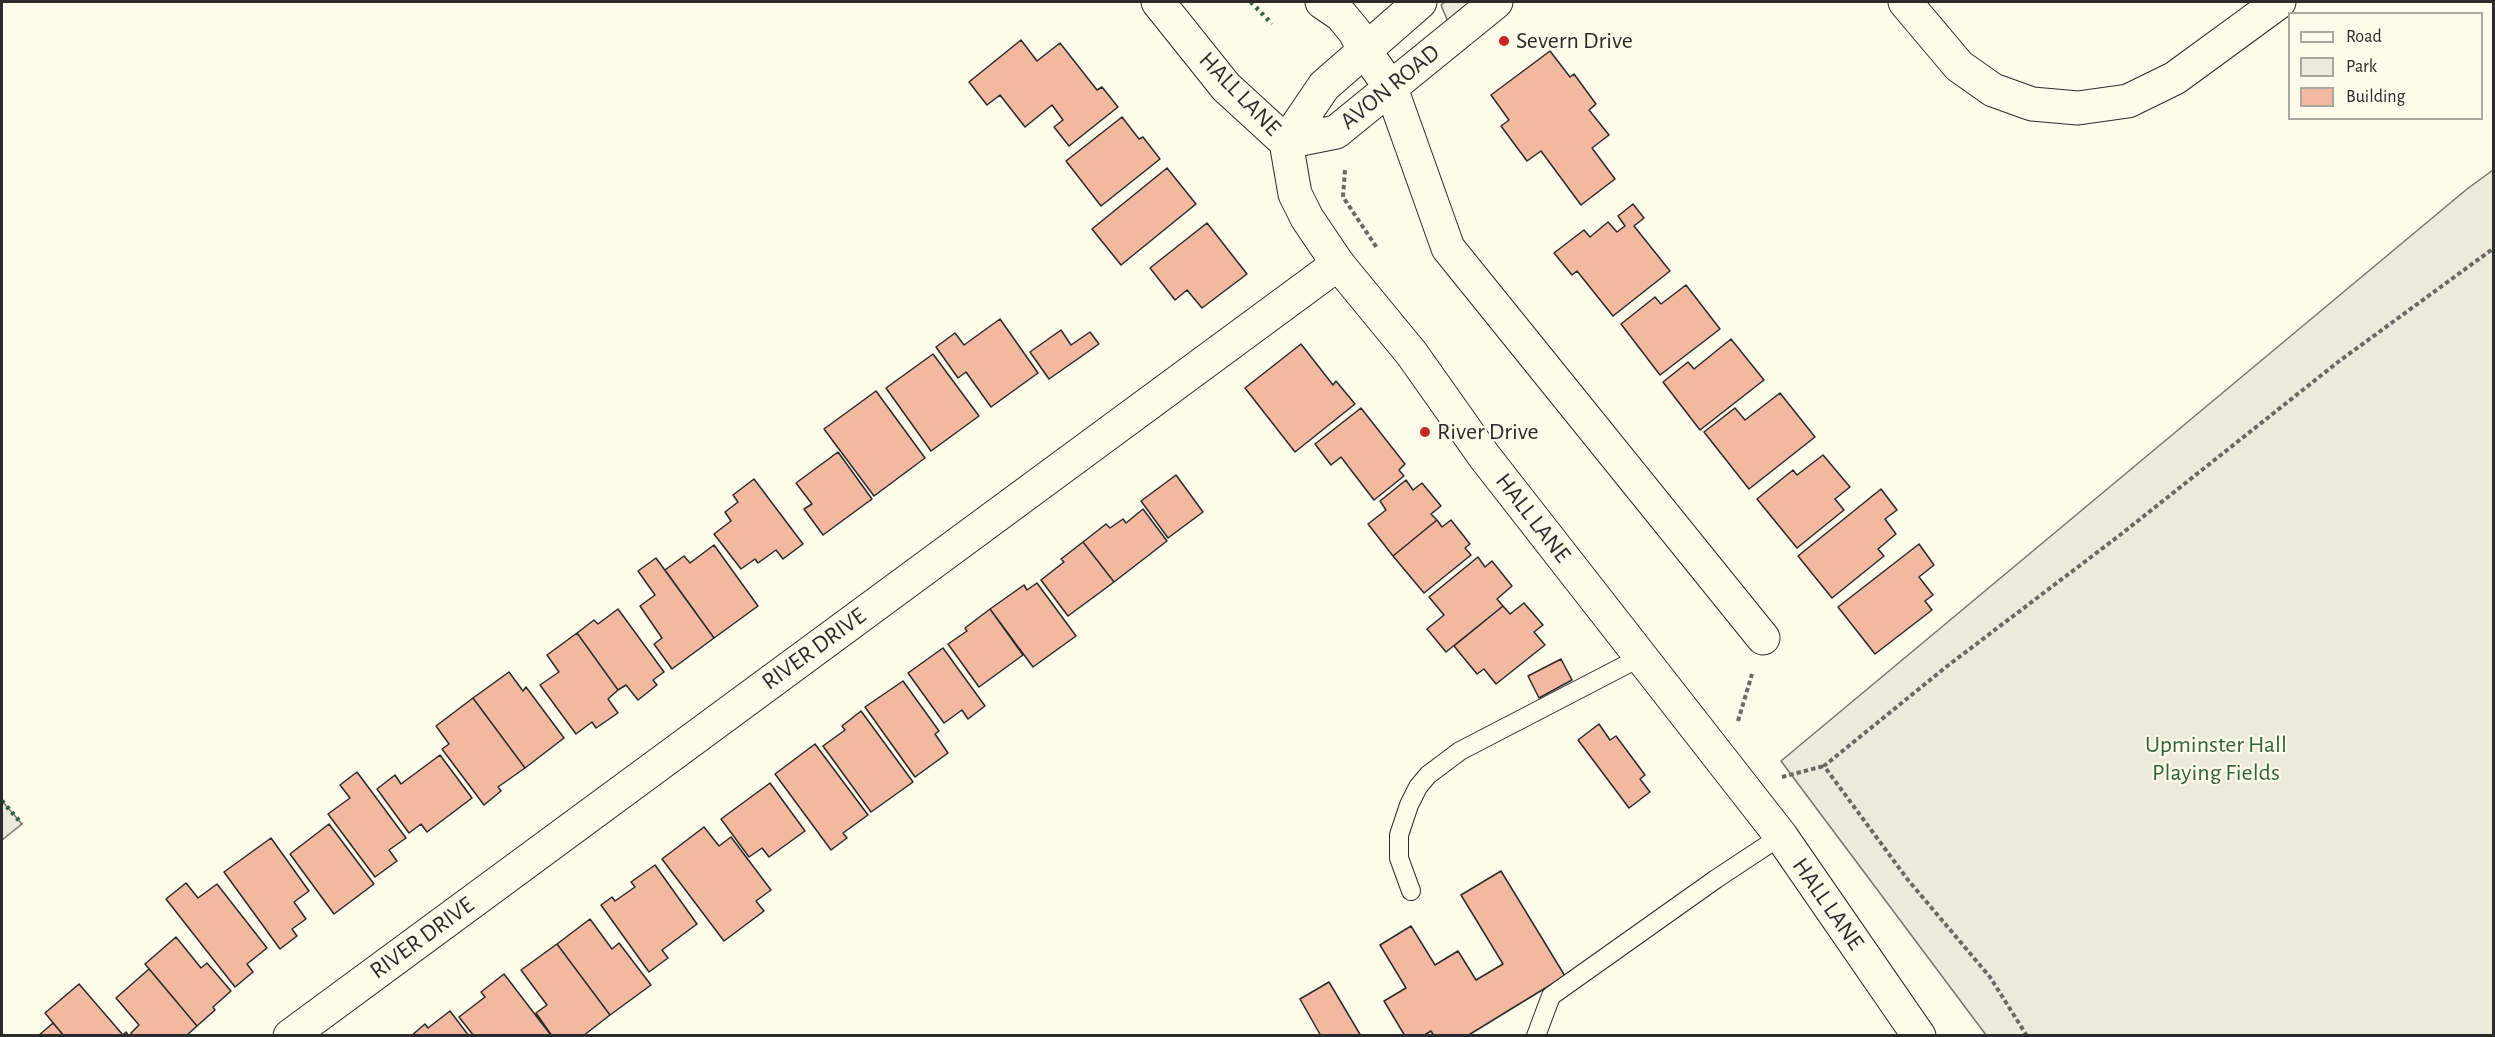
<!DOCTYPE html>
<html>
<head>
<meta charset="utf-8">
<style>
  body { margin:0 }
  #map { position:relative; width:2495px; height:1037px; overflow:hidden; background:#fdfbea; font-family:"Alegreya Sans",sans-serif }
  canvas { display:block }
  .frame { position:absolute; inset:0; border:3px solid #2b2b2b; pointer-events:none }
  .legend { position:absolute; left:2288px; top:12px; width:195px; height:108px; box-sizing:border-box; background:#fdfbea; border:2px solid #a9a89e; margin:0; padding:8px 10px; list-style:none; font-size:18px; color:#2b2b2b }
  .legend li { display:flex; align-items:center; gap:12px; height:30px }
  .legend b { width:30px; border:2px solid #a9a89e }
</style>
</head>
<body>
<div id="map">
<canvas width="2495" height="1037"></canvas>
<div class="frame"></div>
<ul class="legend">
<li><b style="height:8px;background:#fdfbea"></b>Road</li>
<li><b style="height:16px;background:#ecebdb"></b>Park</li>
<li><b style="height:16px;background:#f2b8a0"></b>Building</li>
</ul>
</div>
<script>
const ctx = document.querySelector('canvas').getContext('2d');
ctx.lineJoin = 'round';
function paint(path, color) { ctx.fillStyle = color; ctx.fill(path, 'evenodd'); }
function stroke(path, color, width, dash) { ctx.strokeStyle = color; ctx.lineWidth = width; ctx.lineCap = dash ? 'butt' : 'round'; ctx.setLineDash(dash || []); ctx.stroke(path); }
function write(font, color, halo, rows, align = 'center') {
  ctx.font = font + ' "Alegreya Sans",sans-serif'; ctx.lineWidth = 4.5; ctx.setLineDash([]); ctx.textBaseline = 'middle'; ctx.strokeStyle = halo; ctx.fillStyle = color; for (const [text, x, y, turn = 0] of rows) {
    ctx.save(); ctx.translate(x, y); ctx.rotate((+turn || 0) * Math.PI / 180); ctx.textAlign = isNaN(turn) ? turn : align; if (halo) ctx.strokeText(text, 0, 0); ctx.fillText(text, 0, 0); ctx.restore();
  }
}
const green = new Path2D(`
  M1445,2H1474L1448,22L1441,5Z
  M2493,170V1035H1986L1781,761L2467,189Z
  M2,801L22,824L2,840Z`);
paint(green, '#ecebdb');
stroke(green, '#74746e', 1.5);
const building = new Path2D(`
  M1021,40L1037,61L1060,43L1097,90L1102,87L1118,107L1069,146L1054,127L1063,120L1052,105L1025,127L1000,95L987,105L969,82Z
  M1550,51L1570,77L1574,74L1596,104L1589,110L1609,135L1592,148L1615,179L1581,205L1541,151L1527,161L1501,126L1509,120L1491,95Z
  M1122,117L1139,139L1143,137L1160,159L1101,206L1066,161Z
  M1167,168L1196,204L1121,265L1092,229Z
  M1633,204L1644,218L1634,226L1670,271L1613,316L1577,271L1572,275L1554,253L1584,230L1590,237L1608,222L1617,232L1625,226L1618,216Z
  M1207,223L1247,274L1202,308L1187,290L1175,300L1150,268Z
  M1686,285L1720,329L1660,375L1621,324L1655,297L1661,304Z
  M1000,319L1038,373L991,407L966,372L958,378L936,347L955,333L964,345Z
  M1061,330L1071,345L1090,332L1099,344L1049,379L1030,352Z
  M1731,339L1764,380L1700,430L1663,382L1688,362L1694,369Z
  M1301,344L1333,385L1336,381L1355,404L1295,452L1245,388Z
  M933,354L979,416L931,451L886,388Z
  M876,391L925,458L874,496L824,429Z
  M1780,393L1815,437L1749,489L1704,432L1735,408L1745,420Z
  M1361,408L1405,464L1399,470L1404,476L1374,500L1341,457L1331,465L1315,444Z
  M838,452L872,499L823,535L804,509L812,504L796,483Z
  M1823,455L1850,487L1835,499L1844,510L1797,548L1757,499L1793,470L1797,475Z
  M1176,475L1203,512L1168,538L1141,501Z
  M754,479L803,544L783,559L776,550L758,563L755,559L741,569L714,534L731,521L725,512L738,502L733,495Z
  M1406,480L1413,490L1422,483L1441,506L1431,514L1437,520L1393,556L1368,524L1386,510L1380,501Z
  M1881,489L1897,510L1885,519L1896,534L1878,549L1884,556L1832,598L1798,556Z
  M1143,509L1167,541L1114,582L1083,542L1106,524L1110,528L1123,519L1126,523Z
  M1437,520L1442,527L1451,520L1470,544L1465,548L1471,555L1424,593L1393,556Z
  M1083,542L1114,582L1068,616L1041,580L1064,562L1061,559Z
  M1919,544L1934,565L1919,577L1933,595L1925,601L1932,610L1875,654L1838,607Z
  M714,545L758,606L714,638L665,570L684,556L690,563Z
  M1478,557L1485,567L1492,561L1512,586L1497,599L1503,606L1446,652L1427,629L1444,615L1429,597Z
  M656,558L714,638L672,669L654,644L662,638L640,606L655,595L638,571Z
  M1037,583L1076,636L1033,667L990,609L1024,585L1027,590Z
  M1524,603L1543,625L1534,632L1545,645L1496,684L1484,669L1477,674L1454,646L1503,606L1510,614Z
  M618,609L664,672L653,680L657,685L638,700L626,685L618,690L577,633L594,620L598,624Z
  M990,609L1023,655L979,687L948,644L967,631L965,628Z
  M577,633L618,690L608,699L618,713L596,728L592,722L576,734L540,685L559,672L547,655Z
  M943,648L985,706L968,719L962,710L944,723L908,673Z
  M1561,659L1572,680L1539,698L1528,676Z
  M509,672L523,691L526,687L564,738L525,768L473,698Z
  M903,681L939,731L935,734L948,753L915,777L865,707Z
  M473,698L525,768L498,787L501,791L484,805L442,749L449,744L436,726Z
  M861,711L913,782L871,812L823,746L845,730L842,726Z
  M1599,724L1610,740L1616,736L1645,775L1640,779L1650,792L1629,808L1578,740Z
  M815,744L868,815L843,833L847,838L831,850L775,774Z
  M440,755L472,798L427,832L421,824L409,833L377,789L395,775L401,784Z
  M357,772L406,838L389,850L397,861L375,877L328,814L350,798L340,785Z
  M770,783L805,831L769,857L762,848L749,857L721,819Z
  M329,824L374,884L334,914L290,854Z
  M704,827L719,846L731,837L771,890L756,901L764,911L724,941L662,859Z
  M271,838L309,891L294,902L306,919L292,929L297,936L280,949L224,872Z
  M655,865L697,924L662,950L668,958L649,972L601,905L612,897L615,901L635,887L631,882Z
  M1501,871L1565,976L1467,1036H1434L1431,1031L1423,1036H1405L1384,1001L1406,988L1380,945L1411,926L1435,965L1458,951L1476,980L1503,964L1461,895Z
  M186,883L198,898L217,884L267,948L247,964L253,972L235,987L166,899Z
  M590,919L612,949L619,943L651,985L610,1015L557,944Z
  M176,937L201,968L207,963L231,991L213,1007L215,1010L197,1026L145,964Z
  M557,944L610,1015L583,1036H552L536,1013L547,1005L521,970Z
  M149,969L197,1026L186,1036H133L131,1033L139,1025L116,998Z
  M504,974L550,1034L548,1036H474L459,1017L485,997L481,992Z
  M1329,982L1361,1036H1321L1300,999Z
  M79,984L123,1035L126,1032L129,1036H64L45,1013Z
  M450,1011L469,1036H411L425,1024L428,1028Z
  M53,1023L64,1036H38Z`);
paint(building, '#f2b8a0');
stroke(building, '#2b2b2b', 1.5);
const lane = new Path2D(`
  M1411,891L1399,858V835L1409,805L1418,787L1428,775L1460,751L1641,657
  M1536,1036L1551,996L1716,879L1781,836`);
const street = new Path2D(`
  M1322,2L1341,15L1355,32L1364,50L1391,88L1448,248L1763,638
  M1905,2L1959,66L1993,90L2032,104L2078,108L2128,101L2175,78L2279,2
  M1286,142L1336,132L1496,2
  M1286,142L1324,86L1420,2
  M290,1036L1338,264`);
const secondary = new Path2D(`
  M1158,2L1226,87L1286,142L1295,194L1307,218L1338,264L1412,354L1484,456L1781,836L1919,1036`);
stroke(lane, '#2b2b2b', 20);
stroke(street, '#2b2b2b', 35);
stroke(secondary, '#2b2b2b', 35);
stroke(new Path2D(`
  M1345,170L1343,197L1377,248
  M1738,721L1752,674
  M1782,777L1824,766
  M2027,1036L1990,977L1908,880L1824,766L1946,667L2120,535L2338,362L2494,248`), '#6a6964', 4, [4.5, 3]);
stroke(lane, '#fdfbea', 18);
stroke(street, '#fdfbea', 33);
stroke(secondary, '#fdfbea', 33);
stroke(new Path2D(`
  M1251,2L1272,24
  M2,801L22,824`), '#34623c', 4.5, [3, 4.5]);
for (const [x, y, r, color] of [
  [1504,41,6,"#c62828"],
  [1425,432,6,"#c62828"]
]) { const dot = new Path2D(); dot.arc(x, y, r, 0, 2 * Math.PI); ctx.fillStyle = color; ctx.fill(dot); stroke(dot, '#fdfbea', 2); }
write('24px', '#2b2b2b', '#fdfbea', [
  ["Severn Drive",1516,41],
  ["River Drive",1437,432]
], 'left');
write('24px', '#2b2b2b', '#fdfbea', [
  ["AVON ROAD",1390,87,-39],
  ["HALL LANE",1240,94,46],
  ["HALL LANE",1533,518,52],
  ["RIVER DRIVE",814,649,-36],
  ["HALL LANE",1828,904,55],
  ["RIVER DRIVE",422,938,-36]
]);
write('24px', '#34623c', '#fdfbea', [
  ["Upminster Hall",2216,745],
  ["Playing Fields",2216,773]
]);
</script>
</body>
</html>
